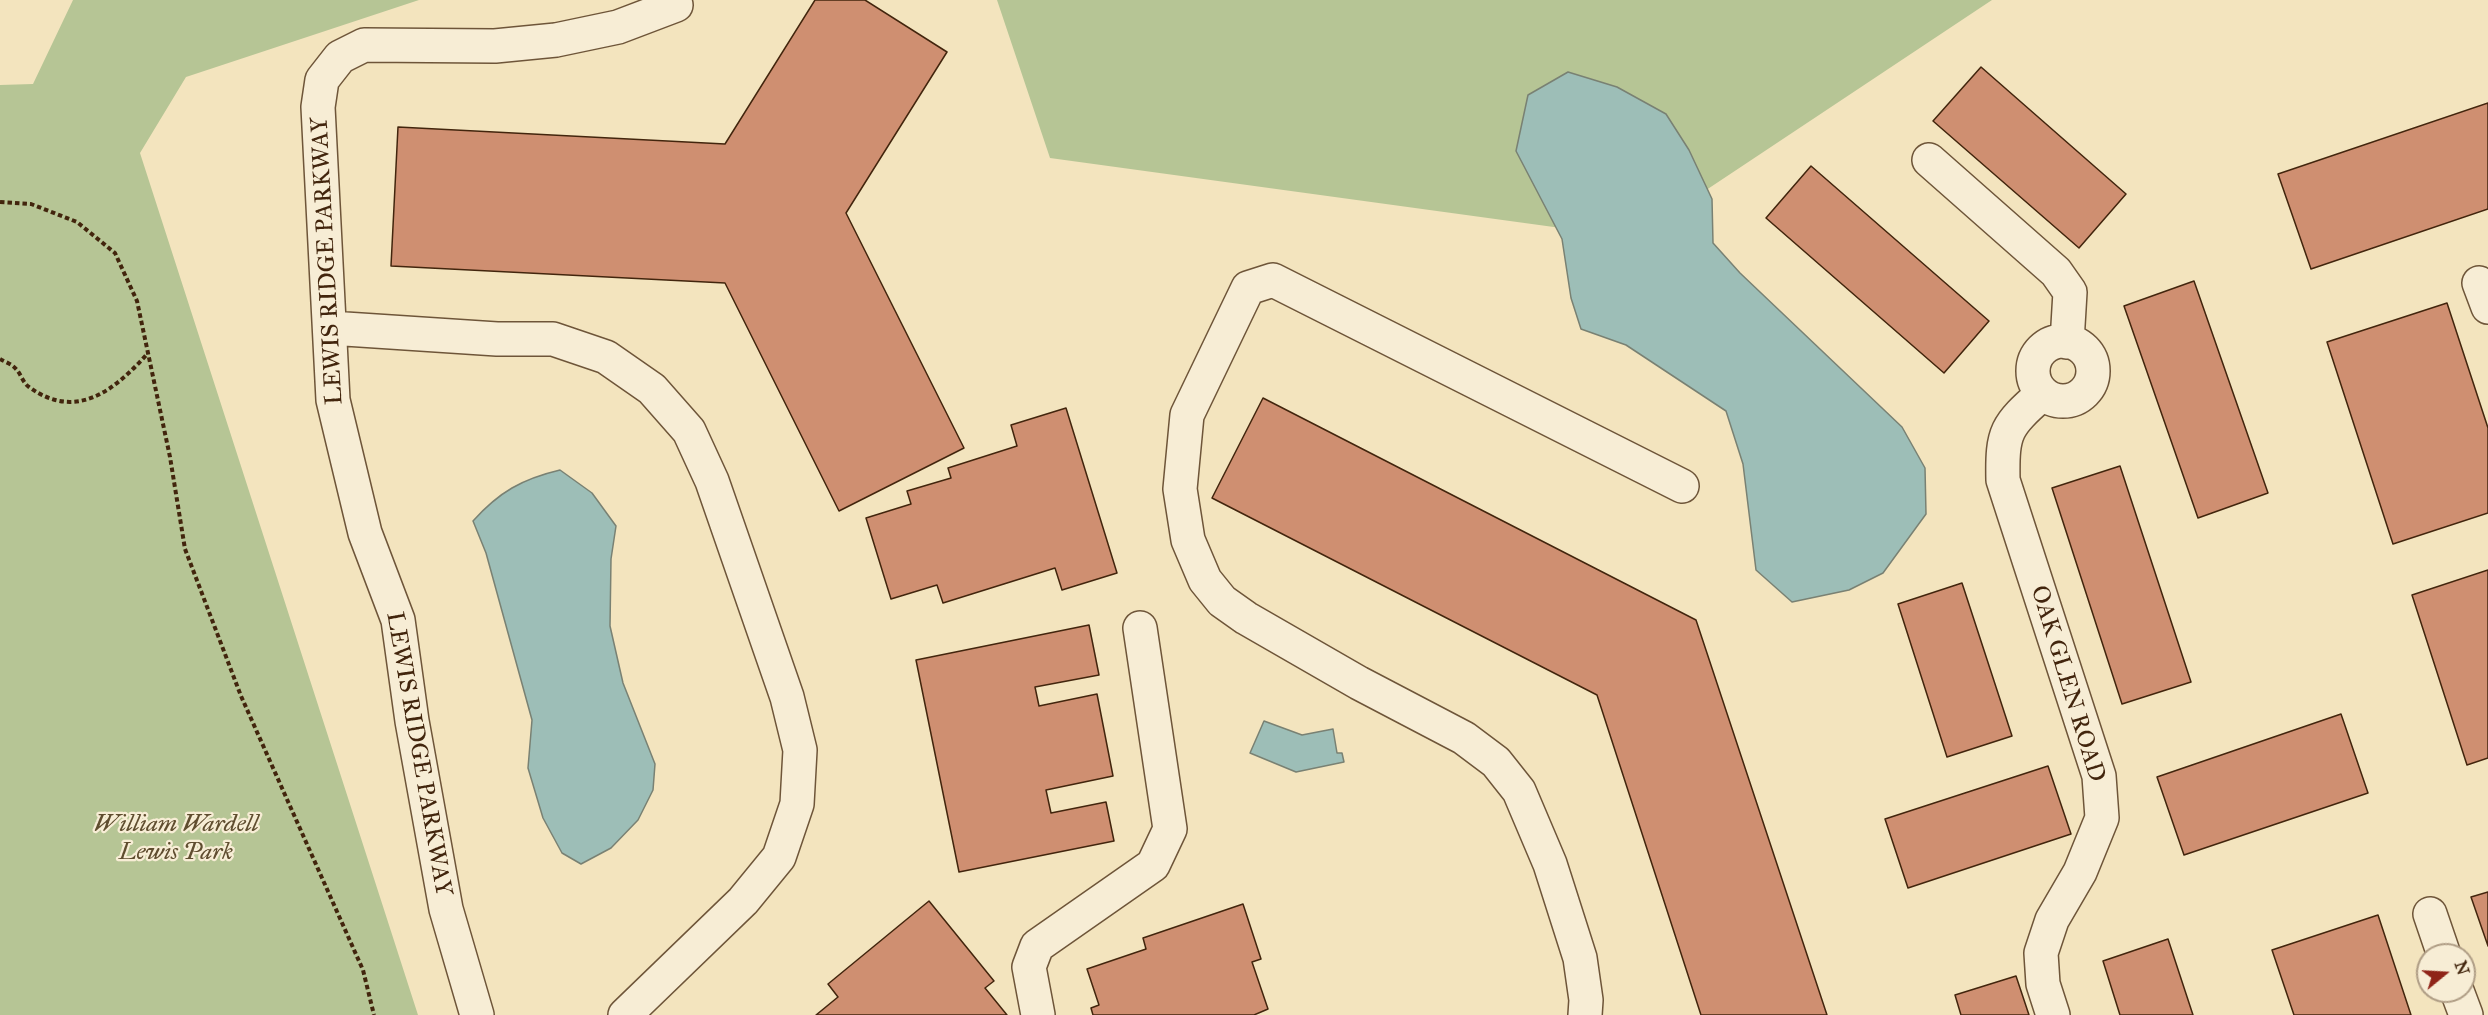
<!DOCTYPE html>
<html>
<head>
<meta charset="utf-8">
<style>
  body { margin:0 }
  #map { position:relative; width:2488px; height:1015px; overflow:hidden; background:#f3e4be; font-family:"IM FELL Great Primer",serif }
  canvas { display:block }
  .north { position:absolute; left:2416px; top:943px; width:60px; height:60px; box-sizing:border-box; background:#f7edd5; border:2px solid #af9d85; border-radius:50%; rotate:72deg; font-size:16px; font-weight:700; line-height:24px; text-align:center; color:#42250d }
  .north::after { content:''; display:block; margin:auto; width:21px; height:27px; background:#8f2418; clip-path:polygon(50% 0,100% 100%,50% 72%,0 100%) }
</style>
</head>
<body>
<div id="map">
<canvas width="2488" height="1015"></canvas>
<div class="north">N</div>
</div>
<script>
const ctx = document.querySelector('canvas').getContext('2d');
ctx.lineJoin = 'round';
function paint(path, color) { ctx.fillStyle = color; ctx.fill(path, 'evenodd'); }
function stroke(path, color, width, dash) { ctx.strokeStyle = color; ctx.lineWidth = width; ctx.lineCap = dash ? 'butt' : 'round'; ctx.setLineDash(dash || []); ctx.stroke(path); }
function write(font, color, halo, rows, align = 'center') {
  ctx.font = font + ' "IM FELL Great Primer",serif'; ctx.lineWidth = 4.5; ctx.setLineDash([]); ctx.textBaseline = 'middle'; ctx.strokeStyle = halo; ctx.fillStyle = color; for (const [text, x, y, turn = 0] of rows) {
    ctx.save(); ctx.translate(x, y); ctx.rotate((+turn || 0) * Math.PI / 180); ctx.textAlign = isNaN(turn) ? turn : align; if (halo) ctx.strokeText(text, 0, 0); ctx.fillText(text, 0, 0); ctx.restore();
  }
}
paint(new Path2D(`
  M73,0H419L186,77L140,153L418,1015H0V85L33,84Z
  M997,0H1992L1634,238L1050,158Z`), '#b6c595');
const water = new Path2D(`
  M1568,72L1617,87L1666,114L1689,150L1712,199L1713,243L1740,273L1902,427L1925,468L1926,514L1883,573L1849,590L1792,602L1756,570L1743,464L1726,411L1626,345L1581,329L1571,298L1562,239L1516,151L1528,95Z
  M560,470L592,493L616,526L611,559L610,626L623,683L655,764L653,790L638,820L611,848L581,864L562,853L543,818L528,768L532,720L486,553L473,521C499,492 522,479 560,470Z
  M1264,721L1302,735L1333,729L1337,753H1342L1344,762L1296,772L1250,753Z`);
paint(water, '#9dbeb7');
stroke(water, '#798173', 1.5);
const building = new Path2D(`
  M815,0H865L947,52L846,213L964,448L839,511L725,283L391,266L398,127L725,144Z
  M1981,67L2126,194L2079,248L1933,121Z
  M2488,103V209L2311,269L2278,174Z
  M1811,166L1989,321L1944,373L1766,218Z
  M2194,281L2268,493L2198,518L2124,306Z
  M2447,303L2488,428V513L2393,544L2327,342Z
  M1263,398L1696,620L1827,1015H1701L1597,695L1212,498Z
  M1066,408L1117,573L1062,590L1055,568L943,603L937,585L891,599L866,518L911,504L907,491L951,478L948,468L1017,446L1011,425Z
  M2120,466L2191,682L2122,704L2052,488Z
  M2488,570V758L2467,765L2412,595Z
  M1962,583L2012,736L1947,757L1898,604Z
  M1089,625L1099,675L1035,687L1039,706L1097,694L1113,776L1046,790L1051,813L1106,802L1114,841L959,872L916,660Z
  M2341,714L2368,793L2184,855L2157,777Z
  M2048,766L2071,834L1908,888L1885,819Z
  M2488,892V946L2471,897Z
  M929,901L994,981L985,988L1007,1015H816L838,997L828,984Z
  M1243,904L1261,959L1252,962L1268,1009L1254,1015H1093L1091,1008L1099,1005L1087,969L1146,949L1143,938Z
  M2378,915L2411,1015H2294L2272,950Z
  M2168,939L2193,1015H2120L2103,961Z
  M2016,976L2029,1015H1961L1955,995Z`);
paint(building, '#cf8f71');
stroke(building, '#42250d', 1.5);
const minor = new Path2D(`
  M1929,160L2056,272L2070,292L2067,342
  M2479,283L2488,307
  M330,328L497,339H553L606,357L652,389L689,431L712,481L787,697L800,750L797,804L779,857L743,901L625,1015
  M2033 371a30 30 0 1 1 60 0a30 30 0 1 1-60 0Z
  M2042,394C2006,426 2002,431 2003,480L2099,776L2102,818L2080,872L2052,920L2041,953L2043,984L2053,1015
  M2430,914L2444,955
  M2457,991L2466,1015
  M477,1015L446,909L412,721L398,620L365,533L333,400L318,107L322,80L340,57L364,45L495,46L556,40L618,27L676,5
  M1038,1015L1029,967L1037,946L1153,865L1170,829L1140,628
  M1585,1015L1586,1000L1580,958L1550,864L1519,791L1496,762L1464,738L1359,683L1246,618L1222,601L1205,580L1188,540L1180,489L1187,415L1248,288L1273,280L1682,486`);
stroke(minor, '#6e5539', 36);
stroke(new Path2D(`
  M0,202L31,204L77,222L115,253L137,301L170,457L185,549L241,696L363,970L374,1015
  M0,359C5,362 12,364 16,369C21,374 23,383 29,387C77,422 116,389 148,353`), '#42250d', 4, [4.5, 3]);
stroke(minor, '#f7edd5', 33);
write('24px', '#42250d', '#f7edd5', [
  ["LEWIS RIDGE PARKWAY",328,261,-93],
  ["OAK GLEN ROAD",2067,684,73],
  ["LEWIS RIDGE PARKWAY",418,754,80]
]);
write('italic 24px', '#5f4d2f', '#f7edd5', [
  ["William Wardell",176,825],
  ["Lewis Park",176,853]
]);
</script>
</body>
</html>
